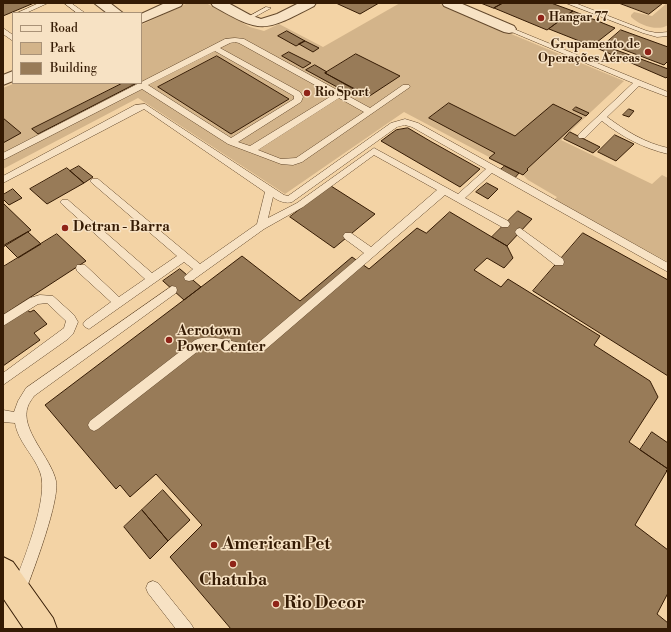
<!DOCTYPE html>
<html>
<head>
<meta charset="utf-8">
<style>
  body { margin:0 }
  #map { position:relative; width:671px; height:632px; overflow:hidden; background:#f3d3a5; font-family:"Libre Bodoni",serif }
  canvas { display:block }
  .frame { position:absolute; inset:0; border:4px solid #351b04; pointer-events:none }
  .legend { position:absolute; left:12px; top:12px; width:130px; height:72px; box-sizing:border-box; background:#f7e2c4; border:1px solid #a99277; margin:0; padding:5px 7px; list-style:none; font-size:12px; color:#351b04 }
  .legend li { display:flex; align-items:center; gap:8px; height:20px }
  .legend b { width:20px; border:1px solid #a99277 }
</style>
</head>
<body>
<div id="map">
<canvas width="671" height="632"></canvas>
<div class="frame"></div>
<ul class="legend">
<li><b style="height:5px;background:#f7e2c4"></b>Road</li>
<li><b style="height:11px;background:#d3b48a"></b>Park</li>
<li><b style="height:11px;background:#987b58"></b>Building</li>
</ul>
</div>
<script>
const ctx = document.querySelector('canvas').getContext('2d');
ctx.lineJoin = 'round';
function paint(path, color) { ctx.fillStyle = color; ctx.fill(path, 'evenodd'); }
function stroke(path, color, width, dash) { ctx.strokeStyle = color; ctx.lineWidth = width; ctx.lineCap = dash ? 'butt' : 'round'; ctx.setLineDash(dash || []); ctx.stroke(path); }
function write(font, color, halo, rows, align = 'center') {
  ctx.font = font + ' "Libre Bodoni",serif'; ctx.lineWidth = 3; ctx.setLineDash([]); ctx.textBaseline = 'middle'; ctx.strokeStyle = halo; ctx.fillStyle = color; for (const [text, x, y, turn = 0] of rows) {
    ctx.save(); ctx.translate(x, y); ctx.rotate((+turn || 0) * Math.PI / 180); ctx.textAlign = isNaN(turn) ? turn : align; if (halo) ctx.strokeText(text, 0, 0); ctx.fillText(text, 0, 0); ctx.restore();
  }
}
paint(new Path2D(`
  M188,3H206L250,27L264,31L279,24L323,47L400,3H437L624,81L561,140L652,184L662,175L668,178V262L554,200L557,197L528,180L523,175L404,112L285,194L138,98L3,169V88L15,83H141V25Z
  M667,3H668V25C658,32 639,25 631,17V15L634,12L652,16Z`), '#d3b48a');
const building = new Path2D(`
  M3,3H34L3,16Z
  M339,3H379L360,14L338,4Z
  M481,3H503L494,8Z
  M503,3H551L573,11L547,30L494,8Z
  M619,3H663L649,14Z
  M573,11L615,28L592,46L549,29Z
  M621,30L668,47V61L664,65L606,43Z
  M287,31L305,41L296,46L278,36Z
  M305,41L319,48L313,52L299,44Z
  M597,43L668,69V76L666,78L592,46Z
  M289,52L311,63L303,68L282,56Z
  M356,54L400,76L368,97L325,73Z
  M217,56L289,99L231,134L158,87Z
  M315,65L327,72L325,73L355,89L348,93L306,70Z
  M123,83L135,84L38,134L32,129Z
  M449,103L515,136L553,104L582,118L527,169L528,170L523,175L489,158L495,153L429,118Z
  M576,107L589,113L586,116L573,110Z
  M629,109L634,111L629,117L623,115Z
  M3,118L21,133L3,143Z
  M408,128L430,141L480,169L460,187L381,141L396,130Z
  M570,132L600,147L593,153L564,139Z
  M615,135L634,144L616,161L598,152Z
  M79,166L93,177L84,183L70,171Z
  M505,166L519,173L514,179L499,171Z
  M67,168L84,183L47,204L30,189Z
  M487,183L498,189L488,199L476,192Z
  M331,186L375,214L334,248L290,217Z
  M13,189L22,198L9,205L3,199V195Z
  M3,203L31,230L3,247Z
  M518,211L532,219L507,246L492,237Z
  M450,212L507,246L513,258L504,268L487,258L474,270L501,287L508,279L600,336L594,345L650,381L658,397L629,442L668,469L635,525L668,550V593L657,614L668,623V629H231L170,557L202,525L156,474L130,497L120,485L116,489L45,405L242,256L300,301L352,257L369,269L417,228L426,233Z
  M28,232L41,244L18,258L5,245Z
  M583,233L668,280V376L533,291Z
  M57,234L86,261L3,315V267Z
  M180,269L201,287L184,300L163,281Z
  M27,310L30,312L34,310L47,324L34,333L40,340L3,366V326Z
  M652,432L668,443V472L666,471L668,469L640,450Z
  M163,490L190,520L168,541L142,510Z
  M142,510L168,541L150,559L124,527Z`);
paint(building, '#987b58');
stroke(building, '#351b04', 1);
const lane = new Path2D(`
  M39,3H48L26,13H17Z
  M64,3H71L85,13H77Z
  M566,3H575L647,31L657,33L668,32V36L657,37L643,33Z
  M266,7L271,8L249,20L244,19Z
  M509,27L668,92V97L639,86L607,117C626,131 645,143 668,148V154C643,148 622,137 602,121L585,138H579L578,136L579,134L633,83L507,30L506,29Z
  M3,28L13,35V41L3,34Z
  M235,38L244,39L370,108L403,85H409L410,87L302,162L293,165L281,164L228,144L142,89L3,160V153L225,39ZM235,42L239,43L333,95L250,146L238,142L301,102L303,97L300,92L220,48L230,43ZM215,51L294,96V99L231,138L148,85ZM339,98L364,112L296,158L281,159L258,150Z
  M145,104L284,195L288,196L391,123L405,119L418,123L668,263V272L492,173L465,198L508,221L510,224L508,227H502L445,195L265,350C243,358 223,346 202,348L98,429L94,431L90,429L88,425L90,421L195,340C216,332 237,347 258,343L364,253L345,239L343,236L345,233H351L371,247L437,190L374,155L303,207L264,229L193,280L189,281L185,280L184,277L193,269L184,262L89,329L85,327L83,324L85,321L111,302L77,271L76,268L77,265H85L119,297L145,279L62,204L60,202L62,200H68L152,273L177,256L92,183L90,181L92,179H98L200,264L257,224L265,192L144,109L3,183V176L135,105ZM405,125L412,127L486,169L458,194L374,148L297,203L268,218L273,197C278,201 286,204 292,202L397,127Z
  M520,228L563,259L564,262L563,265H555L517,235L515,232L517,229Z
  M172,286L176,287L177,290L176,293L34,396C32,399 29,403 28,406C19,429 51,457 56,481C60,500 34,569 26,590L24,595L19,597L14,595L12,590C22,564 50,497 40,472C34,455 18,442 15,423L3,422V410L14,412L18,401L26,388Z
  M40,295L53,296L74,315L78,322L73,334L68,339L3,385V373L64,328L66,321L47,303L38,304L3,326V315L30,298Z
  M153,581L158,583L191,624L194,629H176L148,593L146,588L148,583Z`);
const street = new Path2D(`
  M94,3H110L123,13H107Z
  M165,3H183L181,6L141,23V14Z
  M211,3H228L250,15L261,19L277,14L299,3H316L314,6C264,32 262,34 213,6Z
  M442,3H460L514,26L516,29L514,32L509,33L504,32L444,6Z
  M13,71V81L3,85V75Z`);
const highway = new Path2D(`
  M3,557L13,562L53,618L57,629H24L3,598Z`);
stroke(lane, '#64492c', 1);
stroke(street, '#64492c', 2);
stroke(highway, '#351b04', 2);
paint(lane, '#f7e2c4');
paint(street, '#f7e2c4');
paint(highway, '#f3d3a5');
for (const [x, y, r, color] of [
  [541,18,4,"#8f2418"],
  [648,52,4,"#8f2418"],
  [307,93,4,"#8f2418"],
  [65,228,4,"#8f2418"],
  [169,340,4,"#8f2418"],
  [214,545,4,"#8f2418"],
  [233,564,4,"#8f2418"],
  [276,604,4,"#8f2418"]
]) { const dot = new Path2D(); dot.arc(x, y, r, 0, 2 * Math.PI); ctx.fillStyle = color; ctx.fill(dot); stroke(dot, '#f7e2c4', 1.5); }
write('bold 12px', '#351b04', '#f7e2c4', [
  ["Hangar 77",549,18],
  ["Grupamento de",640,45,"right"],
  ["Operações Aéreas",640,59,"right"],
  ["Rio Sport",315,93]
], 'left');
write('bold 14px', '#351b04', '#f7e2c4', [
  ["Detran - Barra",73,228],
  ["Aerotown",177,332],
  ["Power Center",177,348]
], 'left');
write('bold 17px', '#351b04', '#f7e2c4', [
  ["American Pet",222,545],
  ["Chatuba",233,581,"center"],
  ["Rio Decor",284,604]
], 'left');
</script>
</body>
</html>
